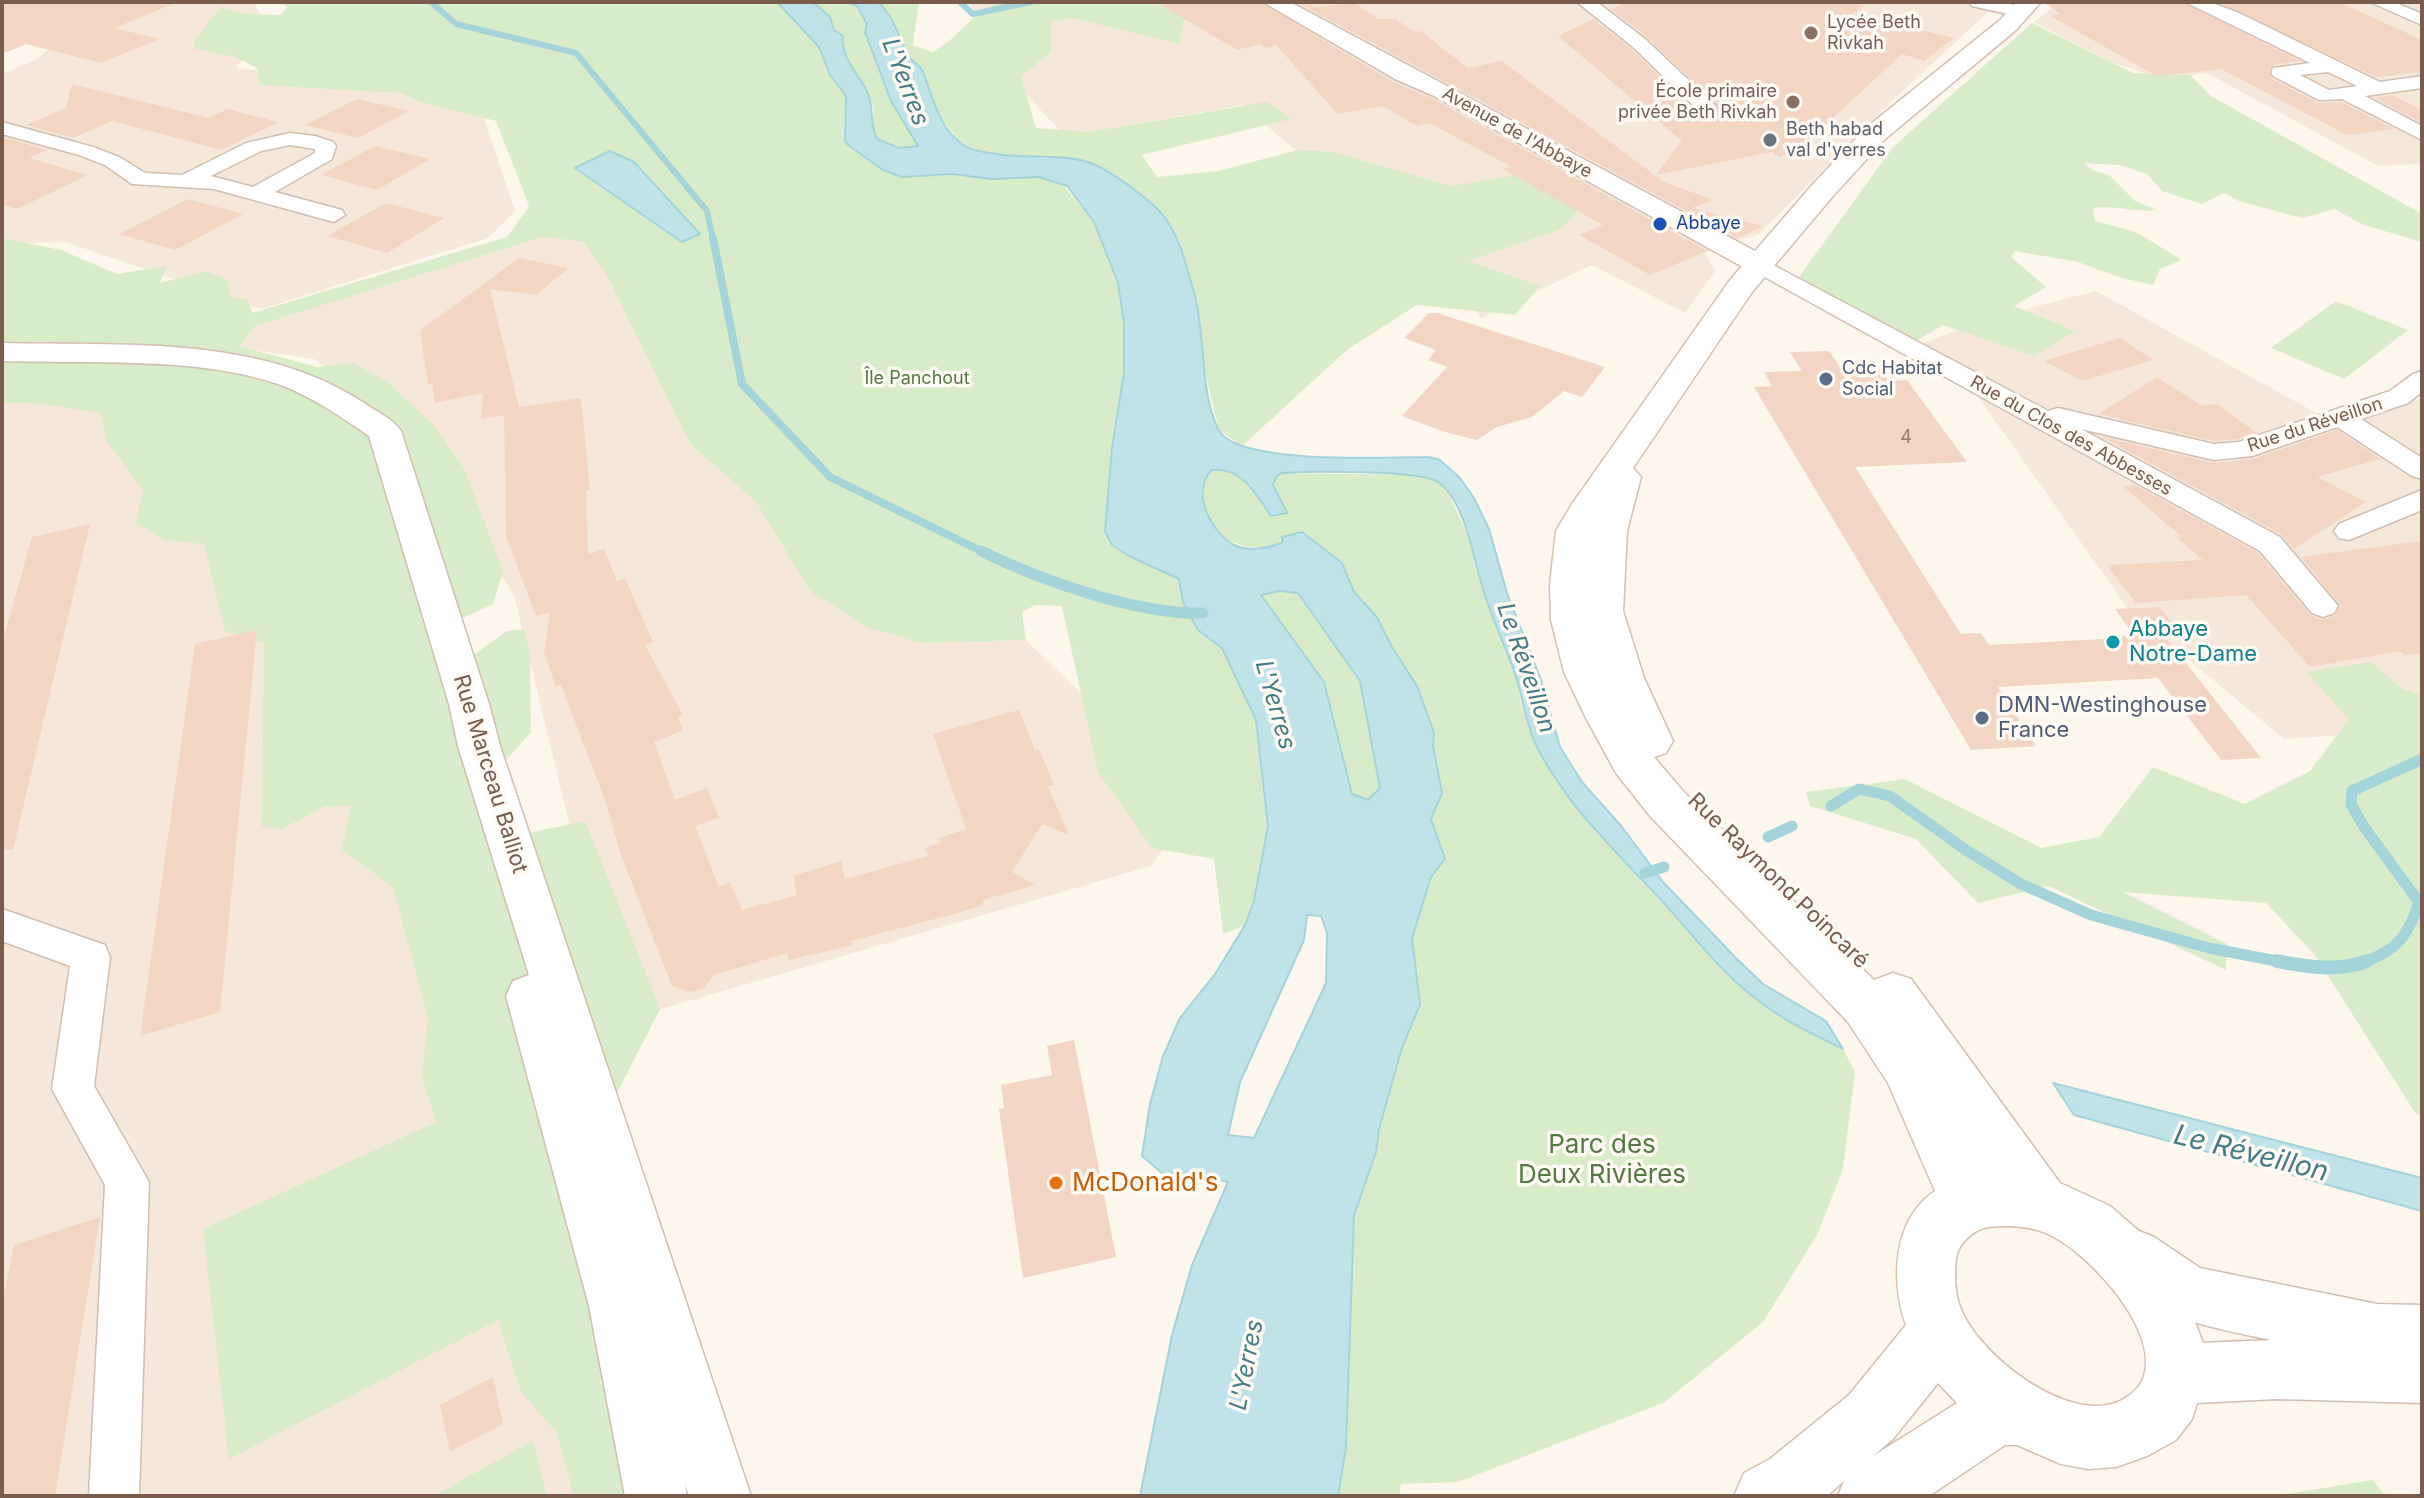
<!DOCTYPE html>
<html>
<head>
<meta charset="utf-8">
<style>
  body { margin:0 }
  #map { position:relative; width:2424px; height:1498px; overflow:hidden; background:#fdf6ec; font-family:Inter,sans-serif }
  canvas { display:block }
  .frame { position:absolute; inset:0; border:4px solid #7a5c4d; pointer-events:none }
</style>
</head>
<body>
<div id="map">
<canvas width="2424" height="1498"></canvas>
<div class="frame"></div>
</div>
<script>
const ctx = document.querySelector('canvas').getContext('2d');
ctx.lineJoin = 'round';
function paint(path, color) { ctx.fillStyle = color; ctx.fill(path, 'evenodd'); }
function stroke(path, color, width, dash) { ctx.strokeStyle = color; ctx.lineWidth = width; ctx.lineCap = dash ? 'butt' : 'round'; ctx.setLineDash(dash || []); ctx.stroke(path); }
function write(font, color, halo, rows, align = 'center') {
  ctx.font = font + ' Inter,sans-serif'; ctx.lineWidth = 7; ctx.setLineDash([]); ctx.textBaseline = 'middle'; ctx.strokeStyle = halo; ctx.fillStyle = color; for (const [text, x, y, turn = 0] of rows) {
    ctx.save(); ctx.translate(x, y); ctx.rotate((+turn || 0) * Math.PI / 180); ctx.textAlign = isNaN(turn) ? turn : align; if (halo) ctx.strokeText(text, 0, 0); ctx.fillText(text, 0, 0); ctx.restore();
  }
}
paint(new Path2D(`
  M106,2H254L268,29L236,68L476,95L515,211L488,238L261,309L66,242L2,244V74L37,59Z
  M969,2H1999L1894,99L1758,235L1729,242L1705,253L1715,271L1685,313L1592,265L1482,318L1436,269L1242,105L1065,136L1021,89Z
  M2060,2H2422V164L2378,166L2207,73L2165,80L2109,61L2034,22Z
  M543,237L584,242L606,274L690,444L756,502L810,591L921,643L1026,640L1178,786L1185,818L1151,866L617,1022L514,595L397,417L314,359L202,342Z
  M2096,291L2338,425L2422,398V730L2284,739L2128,609L1955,364L1923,343L1983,320Z
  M2,378L251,406L601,1496H2Z`), '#f5e8da');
paint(new Path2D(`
  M281,2H777L819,47L830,75L846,96L848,145L883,170L902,177L952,174L992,179L1039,177L1061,183L1094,222L1118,283L1124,323V373L1112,448L1105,531L1129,556L1179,579L1183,602L1198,630L1222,648L1256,720L1268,826L1254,901L1245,925L1223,934L1214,859L1152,848L1098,772L1062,606L1035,605L1022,612L1026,640L921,643L867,627L810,591L756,502L690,444L606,274L584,242L543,237L255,326L239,346L317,367L354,363L389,383L433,425L464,468L503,572L493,604L458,620L465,661L507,631L524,629L530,654L531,732L479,790L495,840L585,821L660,1009L617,1093L558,1141L629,1296L600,1383L645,1423L658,1496H574L557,1433L521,1392L498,1320L229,1459L203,1229L436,1122L422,1077L428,1018L393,887L342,850L351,806H325L282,829L262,827L264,643L225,631L204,544L164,540L136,523L143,490L106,440L101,413L35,403H2V238L61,250L117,274L166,266L160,283L206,271L227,280L231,298L248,299L252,313L507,237L529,206L496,121L421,102L401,93L260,85L257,68L235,57L196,49L194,41L221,7L245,14L281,15L287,7Z
  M813,2H847L857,6L867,24L865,32L891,101L918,147L899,148L877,139L871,127L874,109L866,89L850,63L830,17Z
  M878,2H919L913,45L932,52C963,36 967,14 1000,2H1162L1184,19L1179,44L1072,18L1051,22V52L1021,76L1036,128L1087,132L1267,102L1291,119L1142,155L1157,177L1218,171L1298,150L1333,152L1451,186L1542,171L1557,175L1577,212L1561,229L1468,261L1540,286L1515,315L1417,305L1348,349L1242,446L1219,430L1205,372L1197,301L1144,198L1091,163L995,154L962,145L935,110L922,69L911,59L888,11Z
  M2032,23L2133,73L2190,75L2211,96L2422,214V242L2364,225L2334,209L2302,218L2239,201L2224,193L2202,204L2162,191L2147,174L2120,165L2084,163L2092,170L2109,175L2135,201L2157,210C2136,213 2116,205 2093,208L2095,221L2136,232L2182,260L2160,269L2153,285L2118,277L2078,262L2015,251L2011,257L2046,287L2014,306L2075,331L2034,356L1943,325L1914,342L1799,277L1893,147Z
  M2336,301L2408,330L2344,379L2271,348Z
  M1217,469L1238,476L1255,493L1276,491L1274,481L1282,473L1419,475L1438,482L1447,490L1468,536L1483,590L1515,674L1521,704L1536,745L1563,790L1642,882L1759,1002L1801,1028L1843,1049L1855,1072L1843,1169L1817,1235L1763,1322L1663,1403L1458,1482L1401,1484L1399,1496H1338L1346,1447L1354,1215L1376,1152L1379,1129L1402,1048L1420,1004L1412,938L1431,877L1445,859L1431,819L1442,793L1433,746L1434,733L1417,686L1392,647L1376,616L1354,592L1342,563L1282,538L1284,542C1236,562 1186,522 1207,475Z
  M1279,591L1297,593L1360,681L1381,789L1368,800L1352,794L1324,682L1260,594Z
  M2371,662L2401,688L2422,696V1115L2416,1114L2314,954L2266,903L2123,892L2227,944L2226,970L2049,886L1978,903L1916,839L1810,806L1806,792L1905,779L2041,848L2099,837L2153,767L2245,804L2310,771L2349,719L2306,672Z
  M533,1441L547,1496H433Z
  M2373,1480L2385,1496H2274Z`), '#d8ecc9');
const water = new Path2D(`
  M777,2H813L830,17L834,30L843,36C840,55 857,73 866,89C876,110 868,121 877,139L899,148L918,146L891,101L865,32L867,24L857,6L847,2H878C896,18 898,40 911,59C915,64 921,66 923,72C933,97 938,127 963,145C973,152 992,153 1004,155C1031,158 1062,154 1088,162C1109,169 1148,198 1162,214C1180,235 1186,267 1194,292C1206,335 1199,389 1218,429C1236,466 1390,457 1429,457L1440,460L1460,478L1474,498L1489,529L1507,593L1541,680L1560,747L1582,782L1622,827L1663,882L1737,959L1763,984L1826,1021L1843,1049C1814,1035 1784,1021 1759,1001C1721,973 1694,936 1662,901C1618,854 1566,805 1537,747C1525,723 1523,696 1514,671C1505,645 1492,619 1484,592C1474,563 1466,501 1438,482C1421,470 1309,471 1282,473L1277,476L1273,485L1287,513L1271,516C1257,495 1241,466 1212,470C1190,492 1211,532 1234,545C1248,552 1270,548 1283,542L1282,537L1302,532L1342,563L1354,592L1376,616L1392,647L1417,686L1434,733L1433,746L1442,793L1431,819L1445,859L1431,877L1412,938L1420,1004L1402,1048L1379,1129L1376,1152L1354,1215L1346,1447L1338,1496H1140L1172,1335L1192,1265L1228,1182L1189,1173H1162L1142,1156L1150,1104L1163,1056L1180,1018L1215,974L1245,925L1254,901L1268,826L1256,720L1222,648L1198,630L1183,602L1179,579L1129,556L1112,545L1105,531L1112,448L1124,373V323L1118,283L1094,222L1067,186L1039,177L992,179L952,174L902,177L883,170L848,145L845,141L846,96L830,75L819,47ZM1279,591L1298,593L1360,681L1380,788L1368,800L1352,794L1324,682L1261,595ZM1307,915L1321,916L1327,933L1326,983L1254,1138L1228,1135L1240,1082L1304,940Z
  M610,151L634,162L700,234L682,242L575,168Z
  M2053,1083L2422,1178V1211L2074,1115Z`);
paint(water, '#bfe3e8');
stroke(water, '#a5d3da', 2);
stroke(new Path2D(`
  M431,2L456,24L576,53L707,211L713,240
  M960,2L973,14L1031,2`), '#a5d3da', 6);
stroke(new Path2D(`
  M713,238L742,384L830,477L985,553`), '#a5d3da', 8);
stroke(new Path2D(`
  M981,551C1040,580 1138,615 1203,613
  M1831,806L1859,789L1890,796L1966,850L2021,884L2091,915L2209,948L2287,963
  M1768,837L1792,826
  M1645,873L1664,867
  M2362,963C2397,950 2408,937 2419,902L2364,827L2351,804L2352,791L2422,759`), '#a5d3da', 11);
stroke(new Path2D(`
  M2277,961C2306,967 2338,972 2367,961`), '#a5d3da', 14);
paint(new Path2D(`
  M2,2H176V3L114,28L159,39L101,63L26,44L2,54Z
  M1156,2H1260L1393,82L1433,99L1707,251L1650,275L1579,235L1603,225L1502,169L1512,167L1429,123L1417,126L1383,106L1338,114L1276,45L1266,48L1260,44L1237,50Z
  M1296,2H1312V7L1355,3L1378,19H1396L1411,30L1422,32L1468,68L1502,61L1664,182L1714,200L1692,208L1764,226L1737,238Z
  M1626,2H1869L1853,14L1954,38L1924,61L1902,54L1809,140L1780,157L1772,152L1656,175L1682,141L1558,36L1593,19L1631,49L1698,114L1714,115L1720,108L1647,37L1611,9Z
  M2044,2H2182L2300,61L2273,65L2268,71L2272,79L2318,103L2341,102L2394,129L2347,135L2221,69L2157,76L2050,16L2060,14Z
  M2218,2H2339L2422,40V72L2376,77Z
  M72,84L209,118L227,109L278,122L222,150L112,121L73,138L26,125L66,108Z
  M2392,95L2422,110V123L2375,98Z
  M357,99L409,111L358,138L305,125Z
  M2,137L48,150L29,158L88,175L17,209L2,204Z
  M375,146L430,159L377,190L321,175Z
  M188,199L243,214L175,250L119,234Z
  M386,203L444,218L387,253L327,236Z
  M519,258L569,268L536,295L490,289L519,407L581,398L590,490L586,491L588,554L604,549L617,581L625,578L653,642L645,645L683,715L678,717L683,730L654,742L675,800L707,788L719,818L695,826L719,887L730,882L742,910L797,895L793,876L841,861L845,879L928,856L925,848L940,843L939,838L966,829L933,734L1019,710L1035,750L1039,749L1054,785L1048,786L1069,835L1042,824L1012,872L1035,885L982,900L984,905L954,914L851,941L853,945L789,960L787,953L714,975L703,989L690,992L672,986L621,855L605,800L561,685L556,687L544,652L550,612L536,616L506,536L504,415L481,419L483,393L435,403L432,384H428L420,333L422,329Z
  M1429,313H1437L1605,367L1582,397L1564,391L1532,417L1497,427L1477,440L1445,432L1402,416L1447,367L1428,360L1436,350L1404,338Z
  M2120,338L2153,360L2082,381L2044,361Z
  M1829,351L1841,368L1879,367L1889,381L1907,380L1967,462L1855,467L1961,634L1981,633L1989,645L2123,638L2122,636L2134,635L2115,609L2159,607L2180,633L2148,635H2164L2261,758L2221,760L2158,678L1998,687L2036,746L1971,750L1754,387L1772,386L1764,372L1802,371L1790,352Z
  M2157,377L2202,406L2217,404L2257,433L2238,439L2214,441L2098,414Z
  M2337,430L2380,459L2317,477L2366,502L2294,549L2281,534L2102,437L2214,463L2253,459Z
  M2135,485L2258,553L2310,615L2322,620L2335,616L2341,606L2301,557L2422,541V653L2405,655L2400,651L2310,667L2246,595L2136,603L2107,565L2203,560L2176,537H2182L2124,487Z
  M90,524L13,850L2,849V644L32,537Z
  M257,630L220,1012L140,1036L195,644Z
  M1074,1040L1116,1257L1023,1278L999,1109L1004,1108L1001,1085L1052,1075L1047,1046Z
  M100,1217L55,1496H2V1304L14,1245Z
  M493,1377L503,1424L450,1452L440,1405Z`), '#f3d5c3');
const minor = new Path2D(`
  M1577,2H1597L1645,39L1714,104L1717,108L1714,112H1700L1633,47Z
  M1969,2H2001L2027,8L2030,12L2021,17L1972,6Z
  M2185,2H2210L2239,13L2380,82L2422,76V88L2365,96L2422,126V140L2342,99L2319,100L2273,76L2271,72L2273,68L2310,63ZM2328,72L2357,86L2329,90L2300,75Z
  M2370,2H2394L2422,14V25Z
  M2,122L93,147L119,157L145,173L182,175L246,143L290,133L315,136L333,142L336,146L332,159L275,192L342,210L345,215L334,222L214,189L132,184L105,165L79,155L2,134ZM290,145L315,149V153L253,187L211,176L261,151Z
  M1760,258L2048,411L2058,408L2214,444L2239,442L2390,391L2413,374L2422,371V392L2408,403L2361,419L2422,458V479L2412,476L2337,427L2252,456L2214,460L2081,429L2280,537L2338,606L2334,613L2323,617L2312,613L2260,551L1752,270L1748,265L1752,260Z
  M2422,490V510L2349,540L2339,538L2334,531L2339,524Z
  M2,909L105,945L110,957L94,1086L149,1182L139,1496H89L105,1185L52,1089L70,966L2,941Z`);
const tertiary = new Path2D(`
  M1263,2H1290L1770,259L1774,265L1770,271L1760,274L1750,271L1434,96L1395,79Z
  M2,343C122,346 263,334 367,405C379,413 393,419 401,431L489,704L500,746L751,1496H689L685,1484L687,1496H625L589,1306L506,996L513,981L529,975L458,746L449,704L369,436C340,416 311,396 278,384C195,356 89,364 2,361Z
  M2134,1229L2154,1237L2200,1268L2377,1304L2422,1305V1403L2277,1399L2176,1404L2155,1395L2146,1374L2155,1353L2176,1344L2271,1340C2216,1328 2130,1316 2106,1257L2114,1237Z`);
const secondary = new Path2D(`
  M2017,2H2041L2016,30L1885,139L1833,196L1752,292L1633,468L1641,477L1627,531L1623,611L1644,678L1673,741L1666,753L1654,757L1682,790L1874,980L1893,973L1911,979L2060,1183L2110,1206L2150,1241L2184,1293L2203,1343L2207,1371L2192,1419L2176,1440L2147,1456L2116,1467L2088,1469L2061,1464L2017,1445H2005L1929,1496H1838L1844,1481L1827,1496H1734L1744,1473L1770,1459L1849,1395L1906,1325C1891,1281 1892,1220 1935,1191L1888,1083L1848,1022L1650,816L1616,773L1586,718L1564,672L1551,620L1550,585L1556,531L1572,504L1730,280L1813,184L1867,127L2000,20ZM1988,1227C2008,1225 2030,1226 2048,1234C2088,1252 2162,1331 2143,1379C2139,1388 2131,1395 2122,1400C2070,1427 1978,1355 1960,1307C1955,1293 1954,1274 1956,1259C1958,1243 1973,1230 1988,1227ZM1938,1383L1957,1403L1873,1456L1893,1439Z`);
stroke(minor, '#d1beb0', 3);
stroke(tertiary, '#d1beb0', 3);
stroke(secondary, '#d6c0b0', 3);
paint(minor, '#fff');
paint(tertiary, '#fff');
paint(secondary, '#fff');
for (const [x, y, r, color] of [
  [1811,33,8,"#8d6e63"],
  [1793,102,8,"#8d6e63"],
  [1770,140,8,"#6b7280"],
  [1660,224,8,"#1a4fb4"],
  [1826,379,8,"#5c6f8a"],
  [2113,642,8,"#0f9aa8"],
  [1982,718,8,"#5c6f8a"],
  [1056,1183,8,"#e8710a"]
]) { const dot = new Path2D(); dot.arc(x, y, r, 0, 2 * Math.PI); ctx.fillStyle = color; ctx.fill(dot); stroke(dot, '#fffaf3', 3); }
write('18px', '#785e54', '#fffaf3', [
  ["Lycée Beth",1827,23],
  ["Rivkah",1827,44],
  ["École primaire",1777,92,"right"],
  ["privée Beth Rivkah",1777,113,"right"]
], 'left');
write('18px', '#5b616d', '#fffaf3', [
  ["Beth habad",1786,130],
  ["val d'yerres",1786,151]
], 'left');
write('18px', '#7a5c4d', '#fffaf3', [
  ["Avenue de l'Abbaye",1517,133,29],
  ["Rue du Réveillon",2315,425,-18],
  ["Rue du Clos des Abbesses",2071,436,29]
]);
write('18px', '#164399', '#fffaf3', [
  ["Abbaye",1676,224]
], 'left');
write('18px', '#4e5e75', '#fffaf3', [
  ["Cdc Habitat",1842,369],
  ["Social",1842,390]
], 'left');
write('18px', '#537a41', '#fffaf3', [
  ["Île Panchout",917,379]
]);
write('18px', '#987a6a', null, [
  ["4",1906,438]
]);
write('22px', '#0d838f', '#fffaf3', [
  ["Abbaye",2129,629],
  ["Notre-Dame",2129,654]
], 'left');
write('22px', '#4e5e75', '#fffaf3', [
  ["DMN-Westinghouse",1998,705],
  ["France",1998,730]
], 'left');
write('22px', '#7a5c4d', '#fffaf3', [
  ["Rue Marceau Balliot",490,774,73],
  ["Rue Raymond Poincaré",1778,881,44]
]);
write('italic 24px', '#437c86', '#fffaf3', [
  ["L'Yerres",905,82,69],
  ["Le Réveillon",1526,668,71],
  ["L'Yerres",1275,705,74],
  ["L'Yerres",1247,1365,-79]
]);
write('26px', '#537a41', '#fffaf3', [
  ["Parc des",1602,1145],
  ["Deux Rivières",1602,1175]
]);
write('26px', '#c56008', '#fffaf3', [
  ["McDonald's",1072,1183]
], 'left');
write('italic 28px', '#437c86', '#fffaf3', [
  ["Le Réveillon",2251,1154,14]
]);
</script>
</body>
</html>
